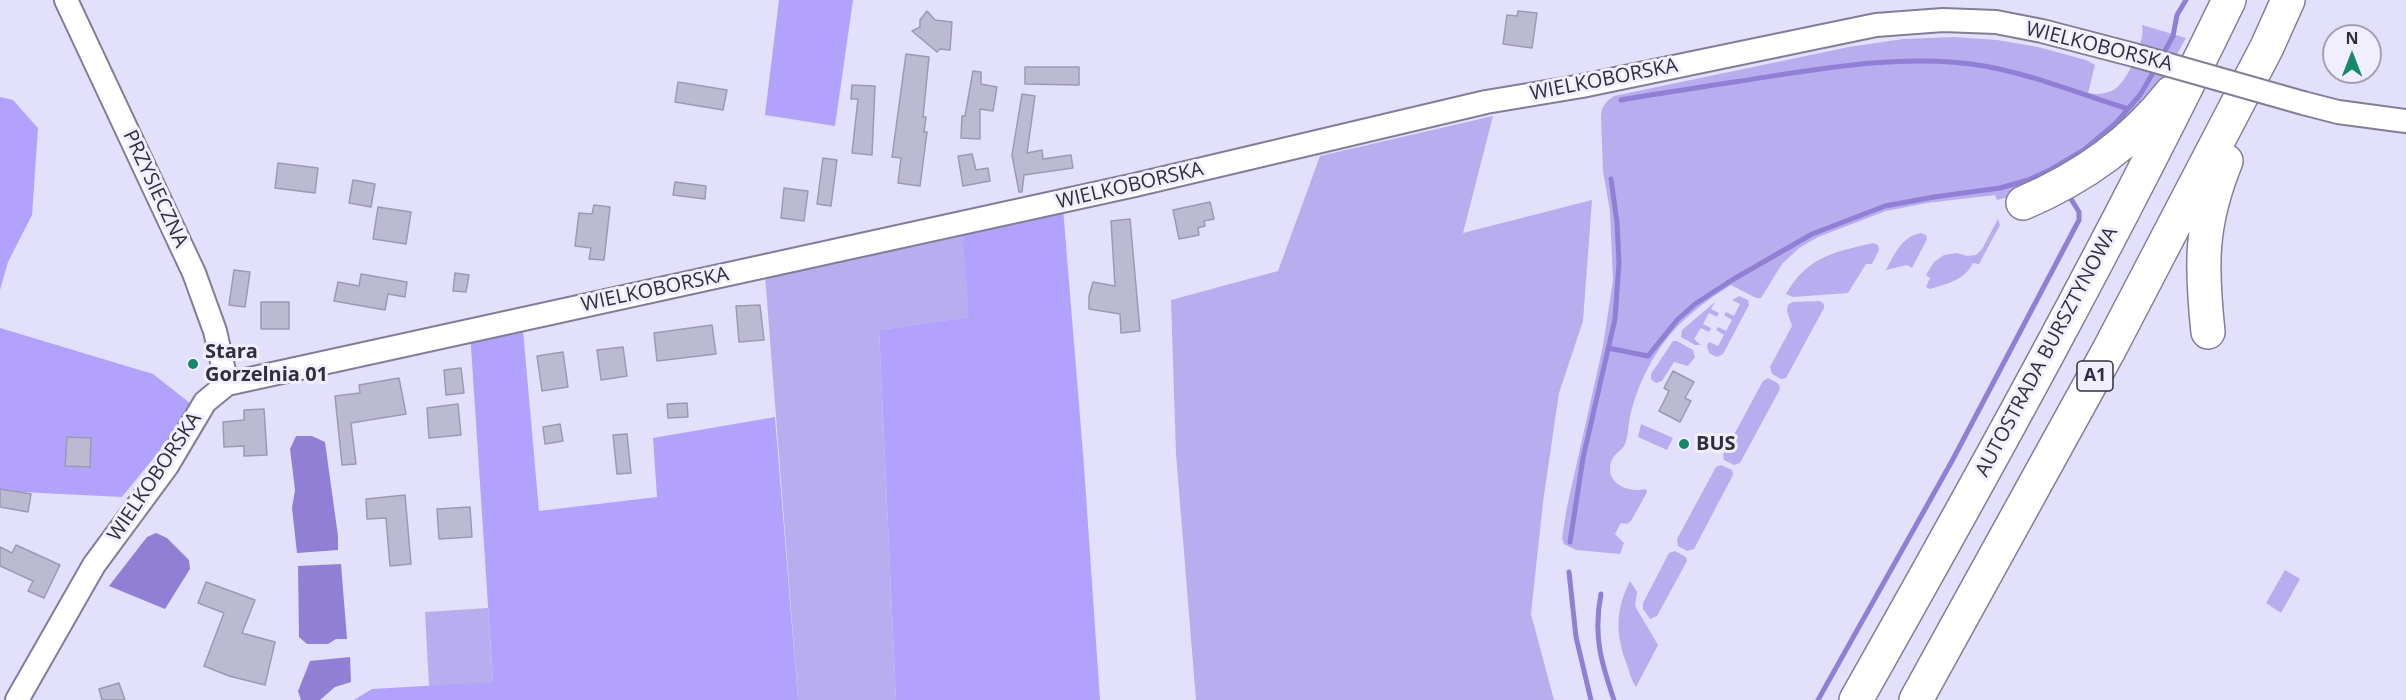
<!DOCTYPE html>
<html>
<head>
<meta charset="utf-8">
<style>
  body { margin:0 }
  #map { position:relative; width:2406px; height:700px; overflow:hidden; background:#e3e0fb; font-family:"Open Sans",sans-serif }
  canvas { display:block }
  .north { position:absolute; left:2322px; top:24px; width:60px; height:60px; box-sizing:border-box; background:#f0eeff; border:2px solid #a4a2b0; border-radius:50%; rotate:0deg; font-size:16px; font-weight:700; line-height:24px; text-align:center; color:#312f3a }
  .north::after { content:''; display:block; margin:auto; width:21px; height:27px; background:#15896a; clip-path:polygon(50% 0,100% 100%,50% 72%,0 100%) }
</style>
</head>
<body>
<div id="map">
<canvas width="2406" height="700"></canvas>
<div class="north">N</div>
</div>
<script>
const ctx = document.querySelector('canvas').getContext('2d');
ctx.lineJoin = 'round';
function paint(path, color) { ctx.fillStyle = color; ctx.fill(path, 'evenodd'); }
function stroke(path, color, width, dash) { ctx.strokeStyle = color; ctx.lineWidth = width; ctx.lineCap = dash ? 'butt' : 'round'; ctx.setLineDash(dash || []); ctx.stroke(path); }
function write(font, color, halo, rows, align = 'center') {
  ctx.font = font + ' "Open Sans",sans-serif'; ctx.lineWidth = 6; ctx.setLineDash([]); ctx.textBaseline = 'middle'; ctx.strokeStyle = halo; ctx.fillStyle = color; for (const [text, x, y, turn = 0] of rows) {
    ctx.save(); ctx.translate(x, y); ctx.rotate((+turn || 0) * Math.PI / 180); ctx.textAlign = isNaN(turn) ? turn : align; if (halo) ctx.strokeText(text, 0, 0); ctx.fillText(text, 0, 0); ctx.restore();
  }
}
paint(new Path2D(`
  M2142,25L2186,38L2158,88L2126,127L2013,196L1997,200L1995,195L1927,203L1886,211L1818,237L1799,248L1782,264L1761,298H1756L1731,285C1705,301 1680,320 1662,345C1648,365 1637,388 1631,412C1628,422 1629,434 1625,444C1622,451 1614,453 1611,462C1605,484 1628,493 1646,489L1647,492L1631,521L1627,524L1621,523L1615,534L1624,543L1620,554L1576,550L1564,544L1562,538L1567,507L1603,346L1613,280L1610,211L1603,171L1601,116C1602,106 1606,101 1614,96L1849,47L1903,39L1955,37L1997,40L2038,47L2086,60L2095,65L2088,93C2097,95 2107,94 2115,89C2128,80 2146,40 2142,25Z
  M1493,116L1463,233L1592,200L1583,321L1559,393L1543,502L1531,614L1554,700H1196L1176,454L1171,300L1278,271L1320,156Z
  M1998,219L2000,225L1979,264L1973,263C1964,281 1948,283 1930,289L1926,287L1930,278L1926,275L1934,262L1944,255L1957,253L1967,256L1976,255L1982,249Z
  M962,231L970,317L879,330L896,700H798L765,275Z
  M1921,233L1926,235L1927,239L1912,268L1907,265L1886,270C1895,254 1901,237 1921,233Z
  M1873,243L1878,245L1879,250L1872,264H1866L1848,293L1793,297L1786,294C1807,257 1834,252 1873,243Z
  M1739,296L1748,300L1749,305L1723,354L1717,357L1709,353L1707,346L1709,342L1718,346L1724,335L1716,330L1718,327L1726,331L1732,320L1724,315L1726,312L1734,316L1740,304L1732,300Z
  M1820,301L1824,304V308L1786,378L1781,379L1772,374L1770,367L1792,326L1787,311L1788,305L1792,302Z
  M1715,302L1711,309L1719,313L1717,317L1709,313L1703,324L1711,328L1709,332L1701,328L1694,339L1701,345H1695L1681,337L1682,330Z
  M1673,341H1677L1693,350L1695,357L1688,366L1674,362L1662,381L1656,383L1651,379V374Z
  M1768,378L1779,384L1780,389L1740,463L1734,465L1724,460L1723,455L1763,381Z
  M1641,424L1673,438L1667,450L1638,437Z
  M1721,465L1732,470L1733,475L1694,549L1687,551L1678,546L1677,539L1716,467Z
  M1675,551L1686,557L1687,561L1657,616L1650,619L1643,609V603L1669,553Z
  M2285,570L2300,579L2281,613L2266,603Z
  M1630,581L1637,592L1635,606L1658,645L1636,687C1631,680 1629,670 1626,662C1615,632 1616,609 1630,581Z
  M488,608L493,683L429,686L425,612Z`), '#b8adef');
paint(new Path2D(`
  M779,0H853L835,126L765,115Z
  M0,97L13,100L38,128L32,215L8,262L0,290Z
  M1063,208L1084,466L1100,700H896L879,330L969,317L962,231Z
  M522,319L539,511L657,497L653,438L775,417L798,700H354L372,689L493,682L470,331Z
  M0,328L153,374L195,407L122,497L0,491Z`), '#b3a2fd');
paint(new Path2D(`
  M296,436H312L325,442L338,536V550L297,553L292,508L295,490L290,449Z
  M156,533L167,538L189,560L190,569L165,609L109,586L147,537Z
  M341,564L347,639H336L328,644H307L299,637L298,566Z
  M350,657L351,682L335,687L320,700H301L298,691L310,661Z`), '#917fd6');
stroke(new Path2D(`
  M2161,58L2173,36L2177,15L2186,0
  M1621,100C1659,93 1696,88 1734,82C1814,70 1903,52 1984,66C2034,75 2080,94 2128,109
  M1608,348L1648,356L1678,319L1695,304L1732,280L1812,234L1885,206L1934,197L2000,188L2028,180L2050,170L2084,150L2116,123L2140,95L2157,66
  M1570,542L1583,458L1615,319L1619,262L1617,222L1611,179
  M1569,572L1576,637L1591,700
  M1601,594C1593,635 1601,662 1614,700
  M1818,700L1952,461L2079,220V212L2071,199`), '#917fd6', 5);
const building = new Path2D(`
  M927,11L935,20L952,22L950,50L940,49L937,52L912,31L920,27V20Z
  M1518,11L1537,13L1532,48L1503,44L1507,15L1517,16Z
  M906,54L929,57L923,117H926L924,132H927L920,186L898,183L901,158L892,157Z
  M1025,67H1079V85L1025,84Z
  M973,71L981,72V84L997,87L993,111L980,109V139L961,138L962,116H965Z
  M678,82L727,90L723,110L675,102Z
  M852,85L875,86L872,155L852,153L858,99H851Z
  M1022,94L1035,96L1027,153L1042,150L1043,159L1071,155L1073,168L1024,175L1022,192H1019L1012,155Z
  M972,154L976,170L988,168L990,181L963,186L958,156Z
  M823,158L837,160L831,206L817,204Z
  M278,163L318,168L315,193L275,188Z
  M353,180L375,184L371,207L349,203Z
  M675,182L706,186L705,199L673,195Z
  M784,188L808,191L804,221L781,218Z
  M1210,202L1214,219L1204,221L1205,226L1198,228L1199,235L1179,239L1173,210Z
  M594,205L610,207L604,260L589,259L591,248L575,246L579,213L592,214Z
  M378,207L411,212L406,244L373,239Z
  M1130,219L1140,331L1121,333L1120,314L1089,309V296L1093,282L1115,286L1111,221Z
  M234,270L250,272L245,307L229,305Z
  M455,273L469,275L466,292L453,291Z
  M361,274L407,282L405,297L388,294L385,310L334,301L338,282L359,286Z
  M261,302H289V329H261Z
  M760,305L764,340L739,342L736,306Z
  M712,325L716,354L657,361L654,333Z
  M623,347L627,376L601,380L597,350Z
  M563,352L568,387L542,391L537,356Z
  M461,368L464,393L446,395L444,370Z
  M1673,371L1694,382L1685,398L1691,401L1680,422L1659,411L1669,391L1664,388Z
  M399,378L406,414L351,423L356,464L342,465L335,396L360,393L359,385Z
  M687,403L688,417L668,418L667,404Z
  M458,404L461,435L429,438L427,408Z
  M264,409L267,455L244,456V446L224,447L223,422L244,420V410Z
  M560,424L563,441L545,444L543,427Z
  M627,434L631,473L617,474L613,435Z
  M67,437L91,438L90,467L65,466Z
  M0,489L31,494L28,512L0,507Z
  M405,495L411,564L390,566L386,518L367,519L366,499Z
  M470,507L472,537L439,539L437,509Z
  M16,545L60,565L44,598L28,591L33,581L0,566V547L12,553Z
  M206,582L255,600L242,633L275,642L265,685L229,676L204,666L224,613L198,603Z
  M119,683L125,700H102L99,689Z`);
paint(building, '#bcb9d3');
stroke(building, '#9c99b2', 1.5);
const tertiary = new Path2D(`
  M66,0L194,273L215,331L227,384
  M2303,103L2338,112L2406,121
  M17,700L94,565L167,466L205,402L227,384L1135,185L1486,102L1582,86L1876,25L1943,20L1996,22L2042,31L2134,55`);
const motorway = new Path2D(`
  M2023,203C2082,178 2131,144 2171,93
  M2208,332C2201,265 2200,225 2226,161
  M1856,700C1986,470 2114,238 2229,0
  M1916,700L2109,350L2267,47L2288,0`);
stroke(tertiary, '#827e97', 26);
stroke(motorway, '#827e97', 36);
stroke(tertiary, '#fff', 22);
stroke(motorway, '#fff', 33);
const tertiaryBridge = new Path2D(`
  M2134,55L2303,103`);
stroke(tertiaryBridge, '#827e97', 26, []);
stroke(tertiaryBridge, '#fff', 22);
for (const [x, y, r, color] of [
  [193,364,6,"#15896a"],
  [1684,444,6,"#15896a"]
]) { const dot = new Path2D(); dot.arc(x, y, r, 0, 2 * Math.PI); ctx.fillStyle = color; ctx.fill(dot); stroke(dot, '#f0eeff', 2); }
for (const [x, y, w] of [
  [2095,376,36]
]) { const box = new Path2D(); box.roundRect(x - w / 2, y - 15, w, 30, 4.5); ctx.fillStyle = '#f0eeff'; ctx.fill(box); stroke(box, '#312f3a', 1.5); }
write('bold 18px', '#312f3a', null, [
  ["A1",2095,376]
]);
write('20px', '#312f3a', '#f0eeff', [
  ["WIELKOBORSKA",2099,47,14],
  ["WIELKOBORSKA",1604,80,-11],
  ["WIELKOBORSKA",1130,186,-13],
  ["PRZYSIECZNA",155,189,65],
  ["WIELKOBORSKA",655,290,-12],
  ["AUTOSTRADA BURSZTYNOWA",2047,352,-62],
  ["WIELKOBORSKA",155,477,-56]
]);
write('bold 20px', '#312f3a', '#f0eeff', [
  ["Stara",205,352],
  ["Gorzelnia 01",205,375],
  ["BUS",1696,444]
], 'left');
</script>
</body>
</html>
